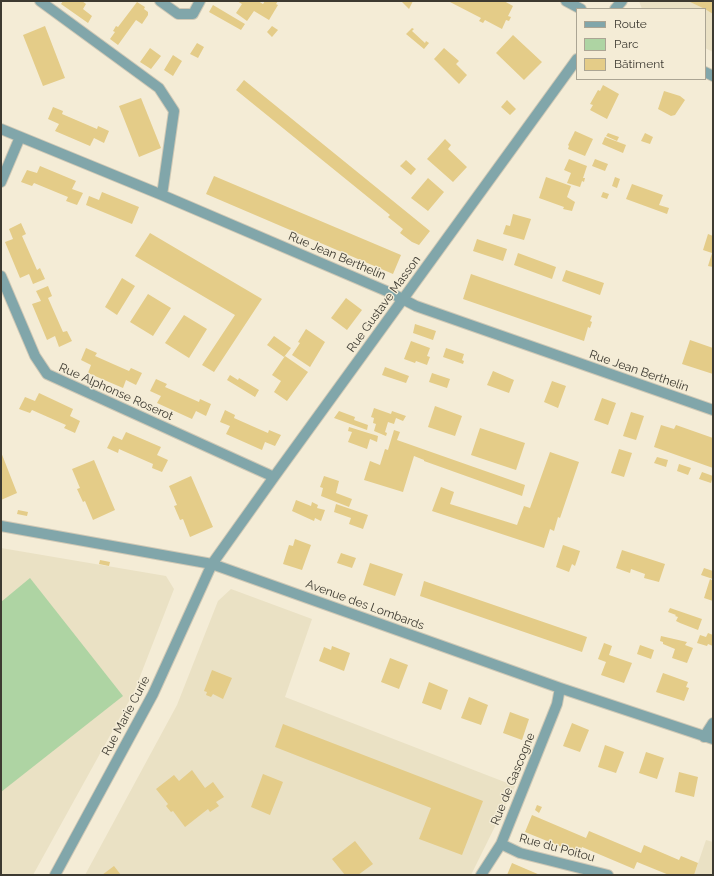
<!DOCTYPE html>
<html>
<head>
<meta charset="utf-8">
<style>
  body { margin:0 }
  #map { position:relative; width:714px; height:876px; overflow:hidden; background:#f4ecd6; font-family:Raleway,sans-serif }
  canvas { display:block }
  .frame { position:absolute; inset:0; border:2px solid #3d3a31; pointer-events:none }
  .legend { position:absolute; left:576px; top:8px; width:130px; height:72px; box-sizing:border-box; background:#f4ecd6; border:1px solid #aba594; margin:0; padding:5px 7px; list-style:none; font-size:12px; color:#3d3a31 }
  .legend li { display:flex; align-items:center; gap:8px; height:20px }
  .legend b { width:20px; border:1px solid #aba594 }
</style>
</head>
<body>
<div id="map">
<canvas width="714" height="876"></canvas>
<div class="frame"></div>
<ul class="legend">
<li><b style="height:5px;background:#81a6aa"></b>Route</li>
<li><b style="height:11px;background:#aed4a3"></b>Parc</li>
<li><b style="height:11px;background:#e4cc88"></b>Bâtiment</li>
</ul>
</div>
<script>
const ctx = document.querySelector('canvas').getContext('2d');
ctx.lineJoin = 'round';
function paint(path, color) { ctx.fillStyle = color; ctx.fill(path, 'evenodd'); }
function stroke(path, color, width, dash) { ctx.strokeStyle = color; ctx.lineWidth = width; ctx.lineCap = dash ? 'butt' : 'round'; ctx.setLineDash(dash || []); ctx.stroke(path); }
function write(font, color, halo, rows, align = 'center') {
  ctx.font = font + ' Raleway,sans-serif'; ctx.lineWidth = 3; ctx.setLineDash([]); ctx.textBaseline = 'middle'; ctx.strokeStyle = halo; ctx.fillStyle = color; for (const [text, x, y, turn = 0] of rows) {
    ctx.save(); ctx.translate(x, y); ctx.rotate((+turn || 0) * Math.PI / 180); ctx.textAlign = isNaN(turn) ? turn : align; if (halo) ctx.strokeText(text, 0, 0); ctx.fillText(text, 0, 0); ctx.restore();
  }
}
paint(new Path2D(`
  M639,1H713V52L705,48V9H642Z
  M1,548L166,576L174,589L134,692L33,875H1Z
  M231,589L312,619L285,697L515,786L471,875H85L177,705L218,601Z
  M706,840L713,842V875H694Z`), '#eae1c4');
paint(new Path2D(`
  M30,578L123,696L1,792V602Z`), '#aed4a3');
paint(new Path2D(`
  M63,1H82L86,4L83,9L92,16L88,23L61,4Z
  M237,1H258L263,4L265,1H278L276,4L278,5L269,20L254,11L247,21L236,13L242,4Z
  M401,1H413L409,9Z
  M448,1H504L513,6L508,16L511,17L509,21L506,20L502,29L485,20L483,23L479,21L481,18Z
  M688,1H713V14L705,9Z
  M137,2L145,7L144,9L148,12V15L142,24L136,20L118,45L110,39L115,32L113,31L116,26L118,27Z
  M213,5L245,24L241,30L209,12Z
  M45,26L65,78L43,86L23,35Z
  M272,26L278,30L272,37L267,32Z
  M412,28L414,29L412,31L425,43L426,41L429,43L424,49L406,34Z
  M513,35L542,62L524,80L496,53Z
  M197,43L204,47L198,58L190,54Z
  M150,48L161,56L151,69L140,62Z
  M444,48L459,61L456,64L467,75L459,84L434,59Z
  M173,55L182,61L173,76L164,70Z
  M244,80L430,231L419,245L412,242L400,233L403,229L388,217L390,215L236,90Z
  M603,85L619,94L607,119L590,110L593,105L590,104L598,90L600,91Z
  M664,91L680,96L685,100L675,115L671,116L658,109Z
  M141,98L161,148L139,157L119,106Z
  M507,100L516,109L510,115L501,107Z
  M53,107L63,111L62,114L97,129L98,126L109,131L104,143L94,138L90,146L55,131L59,124L48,119Z
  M575,131L593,139L585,156L568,149L569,146L568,145Z
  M608,133L619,137L617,141L606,136Z
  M645,133L653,137L650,144L641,141Z
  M605,137L626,145L623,153L602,144Z
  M445,139L451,145L448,149L467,167L453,182L427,159Z
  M569,159L587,166L583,178H585L584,182L582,181L580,187L567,183L571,173L564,170Z
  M595,159L608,164L605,171L592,166Z
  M406,160L416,169L411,175L400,166Z
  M40,166L76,181L72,189L83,193L77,205L66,201L68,197L34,183L32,186L21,182L27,170L37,173Z
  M214,176L401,255L393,274L206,194Z
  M546,177L571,186L567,197L575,202L572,211L563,209L564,207L539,198Z
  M615,177L620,179L617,188L612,186Z
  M428,178L444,192L428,211L411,198Z
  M632,184L663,195L659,205L669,208L667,214L626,199Z
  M102,192L139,207L132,224L86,205L89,196L99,200Z
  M603,192L609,194L607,199L601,197Z
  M513,214L531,219L524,240L503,234L506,225L510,226Z
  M21,223L26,234L22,236L37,270L40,268L45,279L33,284L29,274L20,278L5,242L13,239L9,229Z
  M150,233L262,299L214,372L202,365L235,315L135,256Z
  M708,234L713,236V267L708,266L712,253L703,250Z
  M477,239L507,249L503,261L473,251Z
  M518,253L556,267L552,279L514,265Z
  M566,270L604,283L600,295L562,281Z
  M471,274L592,316L590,321L592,322L590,328L588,327L584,341L463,299Z
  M122,278L135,286L117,315L105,307Z
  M48,286L52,296L48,298L63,332L67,331L72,341L59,347L55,336L47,340L32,304L41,301L36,291Z
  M148,294L171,308L153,336L130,322Z
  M346,298L362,310L347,330L331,318Z
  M184,315L207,329L189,358L165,343Z
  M415,324L436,331L433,340L413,333Z
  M306,329L325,342L310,367L292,355L300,343L298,342Z
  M274,336L291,348L284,357L267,345Z
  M690,340L713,348V374L682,364Z
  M411,341L430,348L427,356L430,357L427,365L416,361L415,363L404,359Z
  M86,348L97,353L95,356L113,364L129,371L131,368L142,373L136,385L126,380L123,388L88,373L91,365L81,360Z
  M446,348L464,354L462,360L464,361L463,364L443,357Z
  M285,356L308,372L287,401L274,392L281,381L272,375Z
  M385,367L409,376L406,383L382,375Z
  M493,371L514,380L509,393L487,385Z
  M432,373L450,379L447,388L429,382Z
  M230,375L238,380L239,378L259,390L255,397L227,380Z
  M156,379L167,384L165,387L199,402L200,399L211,404L206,416L196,411L192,419L157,403L161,396L150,391Z
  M552,381L566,386L558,408L544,402Z
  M39,393L73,409L70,416L80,421L75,433L64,428L66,425L32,410L30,413L19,409L25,397L35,401Z
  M602,398L616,403L608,425L594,420Z
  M435,406L462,416L455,436L428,427Z
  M374,408L391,414L392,411L406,416L403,421L396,418L394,424L388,422L385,432L387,433L386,436L374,431L376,424L373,423L374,418L371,417Z
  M225,410L235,415L234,418L252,426L268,433L269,430L281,435L275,446L265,442L262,450L226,434L230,426L220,422Z
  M339,411L355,417L354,420L368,425L367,430L334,418Z
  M631,412L644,416L636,440L623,436Z
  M661,425L674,429L676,425L713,438V468L654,447Z
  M349,427L378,436L377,442L370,439L367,449L348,442L352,432L348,431Z
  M480,428L525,443L516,470L471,455Z
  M394,430L400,432L397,440L525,485L522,496L424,461V460L414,456L403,492L364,480L370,461L380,465L385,449L388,450Z
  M126,432L161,447L157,455L168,460L162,472L152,468L153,464L119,449L118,453L107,448L113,436L122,440Z
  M619,449L632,453L624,477L611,473Z
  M1,452L17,493L1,500Z
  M550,452L579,462L560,518L558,517L554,531L550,529L544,548L432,511L441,487L454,492L450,504L517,525L524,506L530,508Z
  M657,457L668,460L666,467L654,463Z
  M94,460L115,510L93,520L85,501L83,502L77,489L80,488L72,469Z
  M679,464L691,468L688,475L677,471Z
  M702,472L713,476L711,483L699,479Z
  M191,476L213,527L190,537L183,519L180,520L174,506L177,505L169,486Z
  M324,476L339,481L336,493L352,499L349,507L321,496L323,488L320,487Z
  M296,500L311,506L312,502L318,505L317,508L325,510L321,521L315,518L314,521L292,511Z
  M336,504L368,515L363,529L349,524L351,518L334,512Z
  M18,510L28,512L27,516L17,514Z
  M295,539L311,545L302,570L283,564L289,545L293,546Z
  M563,545L580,551L575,566L572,564L569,572L556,567Z
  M622,550L665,564L659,582L644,578L645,574L631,569L630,573L616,568Z
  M341,553L356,558L352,568L337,563Z
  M100,560L110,562L109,566L99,564Z
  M370,563L403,574L395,596L363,585Z
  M704,568L713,571V579L701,575Z
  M710,579L713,581V601L704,598Z
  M424,581L587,637L582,652L420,596Z
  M670,608L702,619L698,630L680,623L676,621L678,617L675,616L676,615L668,612Z
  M708,633L713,635V646L708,644L707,646L697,643L700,635L706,637Z
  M661,636L687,642L685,645L693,648L687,663L672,658L675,649L663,644V642L660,641Z
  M604,643L612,646L609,655L632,663L624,683L601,675L606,662L598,659Z
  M640,645L654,650L651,659L637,654Z
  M332,646L350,653L344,671L319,661L324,647L331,650Z
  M390,658L408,665L399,689L381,682Z
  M212,670L232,678L223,699L213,694L211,697L206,695L207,692L204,691Z
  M663,673L688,682L686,687L689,688L684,701L656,692Z
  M429,682L448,690L441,710L422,703Z
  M469,697L488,705L481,725L461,718Z
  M510,712L529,719L522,740L503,733Z
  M572,723L589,730L580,752L563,746Z
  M283,724L483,801L462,855L419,839L431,808L275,747Z
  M605,745L624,752L616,773L598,767Z
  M646,752L664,758L657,779L639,773Z
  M192,770L205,788L213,782L224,797L216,802L219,806L210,812L208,809L185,827L173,811L171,812L166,806L168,804L156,789L174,775L179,781Z
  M679,772L698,777L694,797L675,792Z
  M263,774L283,782L270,815L251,807Z
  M537,805L542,807L539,813L535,810Z
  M532,815L586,838L589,831L641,853L644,845L679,860L681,856L698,863L694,875H669L637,862L634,869L582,847L579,854L525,832Z
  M355,841L373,864L358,875H345L332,859Z
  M512,863L540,875H507Z
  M114,866L121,875H102Z`), '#e4cc88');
const minor = new Path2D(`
  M40,1L159,88L174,111L162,195
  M160,1L178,14H193L200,1
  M566,1L581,9
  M615,9L622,1
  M705,72L713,76
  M1,129L162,195L391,293L416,306L713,410
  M1,182L20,137
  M1,276L35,356L47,374L274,477
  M1,526L212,564L560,688L713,739
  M704,737L713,723
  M501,844L520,853L608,875
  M55,875L153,694L212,564L274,477L577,59
  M481,875L501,844L557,704L560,688`);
stroke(minor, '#cfc8b5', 12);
stroke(minor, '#81a6aa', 10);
write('12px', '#3d3a31', '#f4ecd6', [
  ["Rue Jean Berthelin",337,256,23],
  ["Rue Gustave Masson",384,304,-54],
  ["Rue Jean Berthelin",639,371,19],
  ["Rue Alphonse Roserot",116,392,24],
  ["Avenue des Lombards",365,605,20],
  ["Rue Marie Curie",126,716,-62],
  ["Rue de Gascogne",513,779,-68],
  ["Rue du Poitou",557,848,15]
]);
</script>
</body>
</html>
